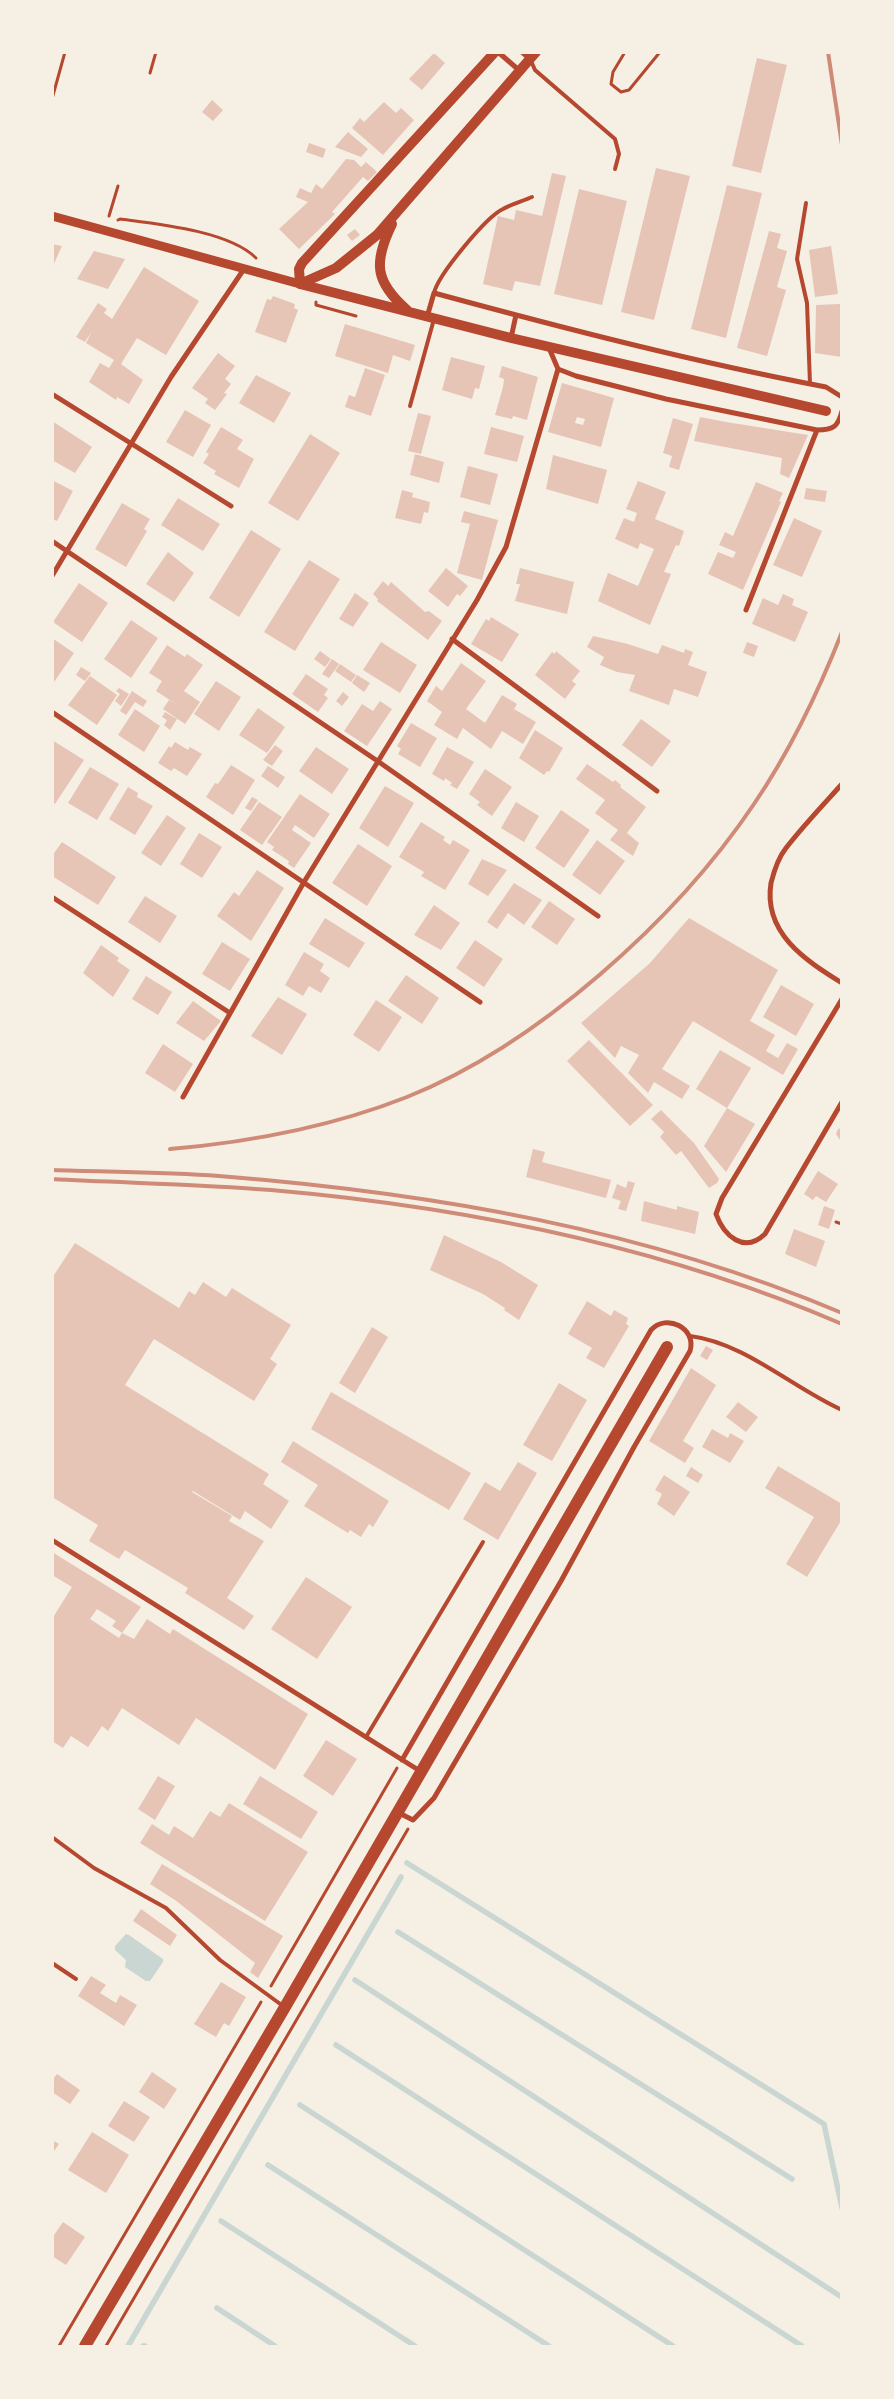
<!DOCTYPE html>
<html>
<head>
<meta charset="utf-8">
<style>
  body { margin:0 }
  #map { position:relative; width:894px; height:2399px; overflow:hidden; background:#f6efe4; font-family:"Work Sans",sans-serif }
  canvas { display:block }
  .frame { position:absolute; inset:0; border:54px solid #f6efe4; pointer-events:none }
</style>
</head>
<body>
<div id="map">
<canvas width="894" height="2399"></canvas>
<div class="frame"></div>
</div>
<script>
const ctx = document.querySelector('canvas').getContext('2d');
ctx.lineJoin = 'round';
function paint(path, color) { ctx.fillStyle = color; ctx.fill(path, 'evenodd'); }
function stroke(path, color, width, dash) { ctx.strokeStyle = color; ctx.lineWidth = width; ctx.lineCap = dash ? 'butt' : 'round'; ctx.setLineDash(dash || []); ctx.stroke(path); }
paint(new Path2D(`
  M126,1934L129,1935L163,1959V1962L150,1981H146L125,1967L126,1960L115,1950V1946Z`), '#c9d6d2');
stroke(new Path2D(`
  M407,1863L824,2124L842,2208
  M398,1932L792,2179
  M355,1980L840,2296
  M336,2045L802,2346
  M300,2105L673,2346
  M268,2165L549,2346
  M221,2221L415,2346
  M217,2308L275,2346
  M128,2346L401,1877
  M143,2346H145`), '#c9d6d2', 5.5);
paint(new Path2D(`
  M434,53L445,63L422,90L409,79Z
  M757,58L787,65L761,173L732,166Z
  M212,100L223,110L213,121L202,112Z
  M384,102L396,113L401,108L414,120L383,155L352,128L360,118L364,122Z
  M348,132L368,149L361,157L335,147Z
  M309,143L326,149L323,158L306,152Z
  M346,159L354,160L361,167L366,162L377,172L368,181L363,177L332,212L335,214L299,249L279,229L308,202L296,197L300,188L311,193L316,184L322,189Z
  M656,168L690,176L654,320L621,312Z
  M552,173L566,176L540,286L515,281L512,291L483,284L498,216L514,220L516,210L542,216Z
  M727,185L762,193L726,338L691,329Z
  M579,189L627,201L602,305L554,294Z
  M355,229L360,235L352,241L347,235Z
  M769,231L781,234L777,248L787,251L777,287L786,290L767,356L737,348Z
  M52,244L62,246L52,268Z
  M831,246L838,294L815,297L809,250Z
  M94,251L125,259L108,289L77,279Z
  M144,267L199,301L166,355L137,338L121,364L143,380L129,404L117,397L116,400L89,382L100,363L109,368L114,360L86,343L92,331L85,342L76,337L98,303L107,309L104,313L112,319Z
  M273,296L295,304L294,308L298,310L286,343L255,332L267,299L271,300Z
  M840,304L842,357L815,353L816,305Z
  M345,324L415,345L410,361L393,355L388,373L335,356Z
  M218,353L235,366L225,379L231,384L224,393L227,394L215,410L205,403L208,399L192,388Z
  M451,357L485,366L479,389L475,388L472,399L442,390Z
  M502,366L538,377L527,420L513,416L512,419L495,415L503,387L504,379L499,377Z
  M365,368L385,375L371,416L345,407L349,395L355,397Z
  M256,375L291,393L274,423L239,403Z
  M562,383L614,398L601,447L548,432ZM577,417L585,419L583,425L575,423Z
  M185,410L211,425L193,457L166,442Z
  M418,413L431,416L421,454L408,451Z
  M700,417L726,422L808,435L789,478L780,474L782,458L694,441Z
  M673,418L693,424L679,470L669,467L672,456L663,453Z
  M52,421L92,447L75,473L52,460Z
  M221,427L243,440L237,449L254,459L239,488L214,474L216,471L203,463L209,454L206,452Z
  M491,427L524,436L517,462L484,454Z
  M310,434L340,453L298,521L268,503Z
  M415,454L444,462L439,483L410,475Z
  M553,455L607,470L598,504L546,489Z
  M468,466L498,474L490,505L460,497Z
  M52,480L73,491L57,521L52,519Z
  M638,481L666,492L655,519L684,531L679,546L676,545L664,572L671,574L650,625L598,601L608,573L638,586L654,549L640,543L638,549L615,539L624,518L634,522L637,513L626,509Z
  M756,482L783,493L779,501L781,502L743,590L708,574L718,552L733,558L736,552L719,545L725,532L733,536Z
  M806,488L827,491L825,502L804,499Z
  M402,490L413,493L412,497L430,502L428,513L424,512L421,524L395,518Z
  M178,498L220,524L203,551L161,525Z
  M122,503L150,519L144,529L147,531L126,567L95,549Z
  M464,511L498,520L482,580L457,573L470,524L461,522Z
  M794,518L822,531L802,577L773,565Z
  M251,530L281,549L239,617L209,598Z
  M168,552L194,573L174,602L146,584Z
  M309,560L340,579L295,651L264,632Z
  M446,568L468,586L460,596L457,594L448,607L428,591Z
  M520,568L574,582L567,614L515,601L520,584H516Z
  M383,581L388,586L391,582L425,612L429,611L442,621L428,640L377,601L378,599L373,594Z
  M79,583L108,603L82,642L53,622Z
  M355,593L369,603L353,627L339,619Z
  M783,594L794,599L792,605L808,612L795,642L752,624L763,598L778,605Z
  M491,617L519,634L502,662L471,644L486,619L489,621Z
  M131,620L158,638L131,678L104,659Z
  M593,636L628,644L658,654L662,645L684,653L685,649L693,652L688,665L707,672L698,697L674,689L669,705L629,691L635,675L617,672L600,665L604,657L587,647Z
  M52,638L74,653L52,685Z
  M381,642L417,665L400,693L363,670Z
  M747,642L758,646L754,657L743,653Z
  M167,645L185,657L187,654L203,665L184,691L200,702L185,724L163,709L169,700L176,704L156,691L162,681L149,673Z
  M320,651L331,659L325,667L314,659Z
  M556,651L580,671L572,681L576,684L565,699L535,675L552,652L555,654Z
  M332,659L339,664L329,678L322,674Z
  M461,663L486,681L466,709L485,723L502,695L517,704L514,709L536,722L523,744L502,731L491,749L463,728L457,739L434,725L442,712L427,701L436,686L442,691Z
  M340,664L356,675L351,682L335,671Z
  M81,667L91,673L85,681L76,675Z
  M306,674L328,689L324,695L328,698L318,712L292,694Z
  M357,675L370,683L364,692L352,683Z
  M90,676L117,695L97,725L68,705Z
  M216,681L241,697L219,731L194,714Z
  M119,688L129,694L121,706L115,701L120,694L116,691Z
  M132,691L147,701L143,707L135,702L126,715L120,711Z
  M343,692L349,697L342,706L336,701Z
  M380,701L392,709L367,746L344,731L362,704L373,711Z
  M258,708L285,727L267,753L239,735Z
  M135,709L160,726L144,752L118,735Z
  M165,712L177,719L170,730L164,725L167,720L162,717Z
  M641,719L671,741L652,767L622,745Z
  M411,723L437,738L420,767L398,754L401,749L397,746Z
  M535,730L563,748L549,772L547,771L544,775L519,758Z
  M52,740L84,760L55,804L52,802Z
  M175,742L188,750L190,747L202,754L187,776L174,768L171,771L158,763L169,746L171,748Z
  M275,745L283,751L272,766L263,760Z
  M316,747L349,769L332,794L299,771Z
  M447,747L474,762L457,789L450,785L452,783L445,778L444,781L432,774Z
  M587,764L613,782L615,780L621,785L620,787L646,807L627,833L639,843L633,856L610,840L618,830L595,813L605,800L576,779Z
  M231,765L255,780L233,815L206,797L215,783L218,784Z
  M268,766L285,777L278,788L261,776Z
  M90,767L119,784L97,820L68,803Z
  M485,769L512,787L492,816L477,805L480,802L469,794Z
  M385,786L414,803L388,847L359,828Z
  M128,787L138,793L137,797L153,806L135,835L109,819Z
  M300,794L330,814L314,838L295,825L292,830L311,843L294,868L288,864L289,861L272,850L274,847L267,842Z
  M252,797L258,800L251,811L245,808Z
  M259,802L282,817L262,845L240,830Z
  M516,802L539,816L524,842L501,828Z
  M561,810L590,830L564,868L535,848Z
  M167,815L186,828L161,866L141,853Z
  M421,822L445,837L443,840L450,845L453,840L470,850L445,890L421,876L424,872L399,857Z
  M199,833L222,847L202,878L180,864Z
  M597,840L625,861L600,895L572,875Z
  M62,842L116,877L98,905L52,876V856Z
  M358,844L392,866L367,906L332,883Z
  M482,859L507,870L488,896L468,884Z
  M257,870L284,888L251,941L217,916L234,892L239,896Z
  M514,883L542,900L524,925L508,913L497,929L487,922Z
  M145,896L177,916L160,943L128,922Z
  M549,901L575,919L557,945L531,927Z
  M434,905L460,923L441,950L414,935Z
  M325,918L365,943L349,968L309,944Z
  M689,918L778,970L750,1021L775,1035L766,1051L778,1058L787,1043L798,1049L783,1075L693,1021L662,1069L690,1086L682,1099L654,1082L648,1093L628,1073L639,1055L621,1046L615,1058L581,1023L650,963Z
  M475,940L503,959L484,987L456,968Z
  M222,942L250,959L230,991L202,974Z
  M101,945L119,958L117,961L130,970L113,997L83,973Z
  M304,952L324,964L320,971L330,978L321,993L309,986L303,996L285,985Z
  M406,975L439,998L422,1024L388,1001Z
  M146,976L172,992L158,1015L132,999Z
  M781,985L814,1004L796,1036L763,1017Z
  M278,997L307,1014L282,1055L251,1036Z
  M376,1000L402,1017L379,1052L353,1035Z
  M193,1001L221,1021L204,1041L176,1023Z
  M589,1040L653,1105L630,1126L567,1061Z
  M163,1044L193,1064L175,1092L145,1073Z
  M720,1050L751,1068L727,1108L755,1124L726,1172L704,1146L727,1108L696,1089Z
  M661,1110L694,1143L719,1179L717,1183L709,1188L681,1151L676,1155L660,1137L664,1132L651,1119Z
  M842,1128V1143L836,1134L838,1129Z
  M533,1149L545,1152L542,1162L611,1180L606,1198L526,1177Z
  M818,1171L838,1184L826,1202L816,1196L813,1200L804,1194Z
  M628,1181L635,1183L626,1211L618,1209L621,1201L612,1198L617,1184L626,1188Z
  M644,1201L677,1210V1206L699,1212L695,1234L641,1221Z
  M824,1206L835,1210L829,1229L818,1225Z
  M794,1229L825,1241L816,1267L785,1254Z
  M444,1235L501,1262L538,1285L519,1320L504,1310L505,1308L483,1294L430,1270Z
  M75,1243L179,1308L189,1291L195,1295L203,1282L226,1297L232,1288L291,1325L270,1359L277,1364L254,1401L154,1339L125,1385L269,1474L263,1484L289,1501L271,1529L245,1511L240,1520L193,1491L192,1492L232,1516L229,1521L264,1541L227,1598L254,1616L244,1630L185,1593L188,1588L125,1550L119,1559L89,1541L98,1525L52,1497V1278Z
  M587,1301L611,1316L614,1310L628,1318L626,1324L629,1326L604,1368L586,1358L592,1348L568,1334Z
  M372,1327L388,1337L355,1393L339,1383Z
  M706,1346L713,1350L707,1360L700,1356Z
  M691,1368L716,1385L683,1441L694,1448L685,1463L649,1441Z
  M559,1383L587,1400L552,1461L523,1445Z
  M331,1392L471,1473L449,1510L311,1429Z
  M738,1402L758,1417L746,1432L726,1417Z
  M712,1429L728,1438L730,1433L744,1441L730,1463L702,1447Z
  M293,1441L389,1501L373,1527L369,1524L361,1537L350,1530L348,1533L304,1506L318,1485L281,1462Z
  M518,1462L537,1473L498,1540L463,1519L485,1482L500,1491Z
  M778,1466L842,1504V1519L807,1577L786,1564L814,1517L765,1488Z
  M691,1467L703,1475L698,1483L686,1476Z
  M664,1475L690,1492L674,1516L657,1504L662,1494L655,1490Z
  M52,1552L141,1607L122,1633L112,1626L116,1621L97,1609L90,1619L119,1638L122,1633L134,1639L147,1619L170,1634L173,1629L308,1714L275,1770L196,1718L179,1745L122,1708L108,1731L102,1726L88,1747L71,1736L63,1748L52,1741V1619L72,1587L52,1575Z
  M306,1577L352,1607L317,1659L271,1629Z
  M326,1740L357,1759L333,1796L303,1776Z
  M158,1776L175,1786L155,1820L138,1809Z
  M260,1776L318,1812L301,1839L243,1804Z
  M229,1803L308,1852L265,1921L140,1843L152,1824L169,1835L174,1826L193,1838L210,1811L220,1817Z
  M162,1864L283,1936L258,1978L250,1972L255,1963L175,1900L150,1884Z
  M141,1909L177,1935L170,1946L133,1921Z
  M91,1976L106,1985L100,1993L116,2003L120,1995L137,2005L124,2026L78,1996Z
  M221,1982L246,1997L229,2026L224,2023L216,2037L194,2024Z
  M152,2072L177,2089L164,2109L139,2092Z
  M57,2074L80,2090L70,2104L52,2092V2080Z
  M124,2101L150,2117L134,2142L108,2126Z
  M92,2132L129,2155L106,2193L68,2170Z
  M52,2140L59,2144L52,2154Z
  M63,2222L85,2237L66,2265L52,2256V2238Z`), '#e6c5b7');
stroke(new Path2D(`
  M625,52L613,72L611,84L621,92L629,90L660,52
  M150,73L156,52
  M52,99L65,52
  M109,216L118,186
  M118,220L120,219C158,224 229,231 256,258
  M316,302V305L356,316
  M836,1222L842,1224
  M271,1986L397,1768
  M59,2346L261,2002
  M106,2346L408,1829`), '#b5482f', 3);
stroke(new Path2D(`
  M531,61L535,70L615,139L619,154L615,169
  M806,203L797,259L807,303L810,384
  M434,293C438,275 486,217 503,209C512,204 523,201 532,197
  M410,406L434,319
  M690,1336C745,1343 791,1387 842,1410
  M366,1737L483,1542
  M52,1837L94,1868L166,1908L220,1960L283,2006
  M52,1963L76,1979`), '#b5482f', 4);
stroke(new Path2D(`
  M498,52L520,71
  M522,52L530,59
  M427,317L434,293C563,328 694,362 826,387L842,397
  M511,338L516,315
  M549,348L558,369L576,376L666,399L817,430C833,430 838,427 842,411
  M52,394L231,506
  M52,541L379,762L598,916
  M52,576L171,377L244,269
  M746,610L817,430
  M452,639L657,791
  M52,712L480,1002
  M842,784C823,805 803,826 786,848C778,858 774,871 771,883C763,933 805,960 842,983
  M52,897L230,1013
  M842,999L722,1198L716,1214C724,1236 744,1254 765,1234L842,1102
  M183,1097L304,882L477,600L506,547L558,369
  M52,1540L420,1771
  M397,1812L413,1820L434,1798L561,1581L634,1447L690,1351C697,1328 666,1313 651,1330L402,1760`), '#b5482f', 5);
stroke(new Path2D(`
  M52,216L300,284`), '#b5482f', 9);
stroke(new Path2D(`
  M392,224C373,263 375,282 407,310
  M300,284L511,338L826,411
  M300,284L336,268L377,235L536,52
  M300,284L299,269L302,263L495,52`), '#b5482f', 10);
stroke(new Path2D(`
  M85,2346L285,2007L667,1347`), '#b5482f', 12);
stroke(new Path2D(`
  M828,52L842,145
  M170,1149C252,1142 331,1127 407,1097C537,1045 676,920 754,804C790,751 818,693 842,632
  M52,1170C108,1172 164,1172 219,1176C432,1193 644,1229 842,1313
  M52,1179C125,1183 199,1184 271,1190C467,1207 661,1246 842,1324`), '#cf8b77', 4);
</script>
</body>
</html>
